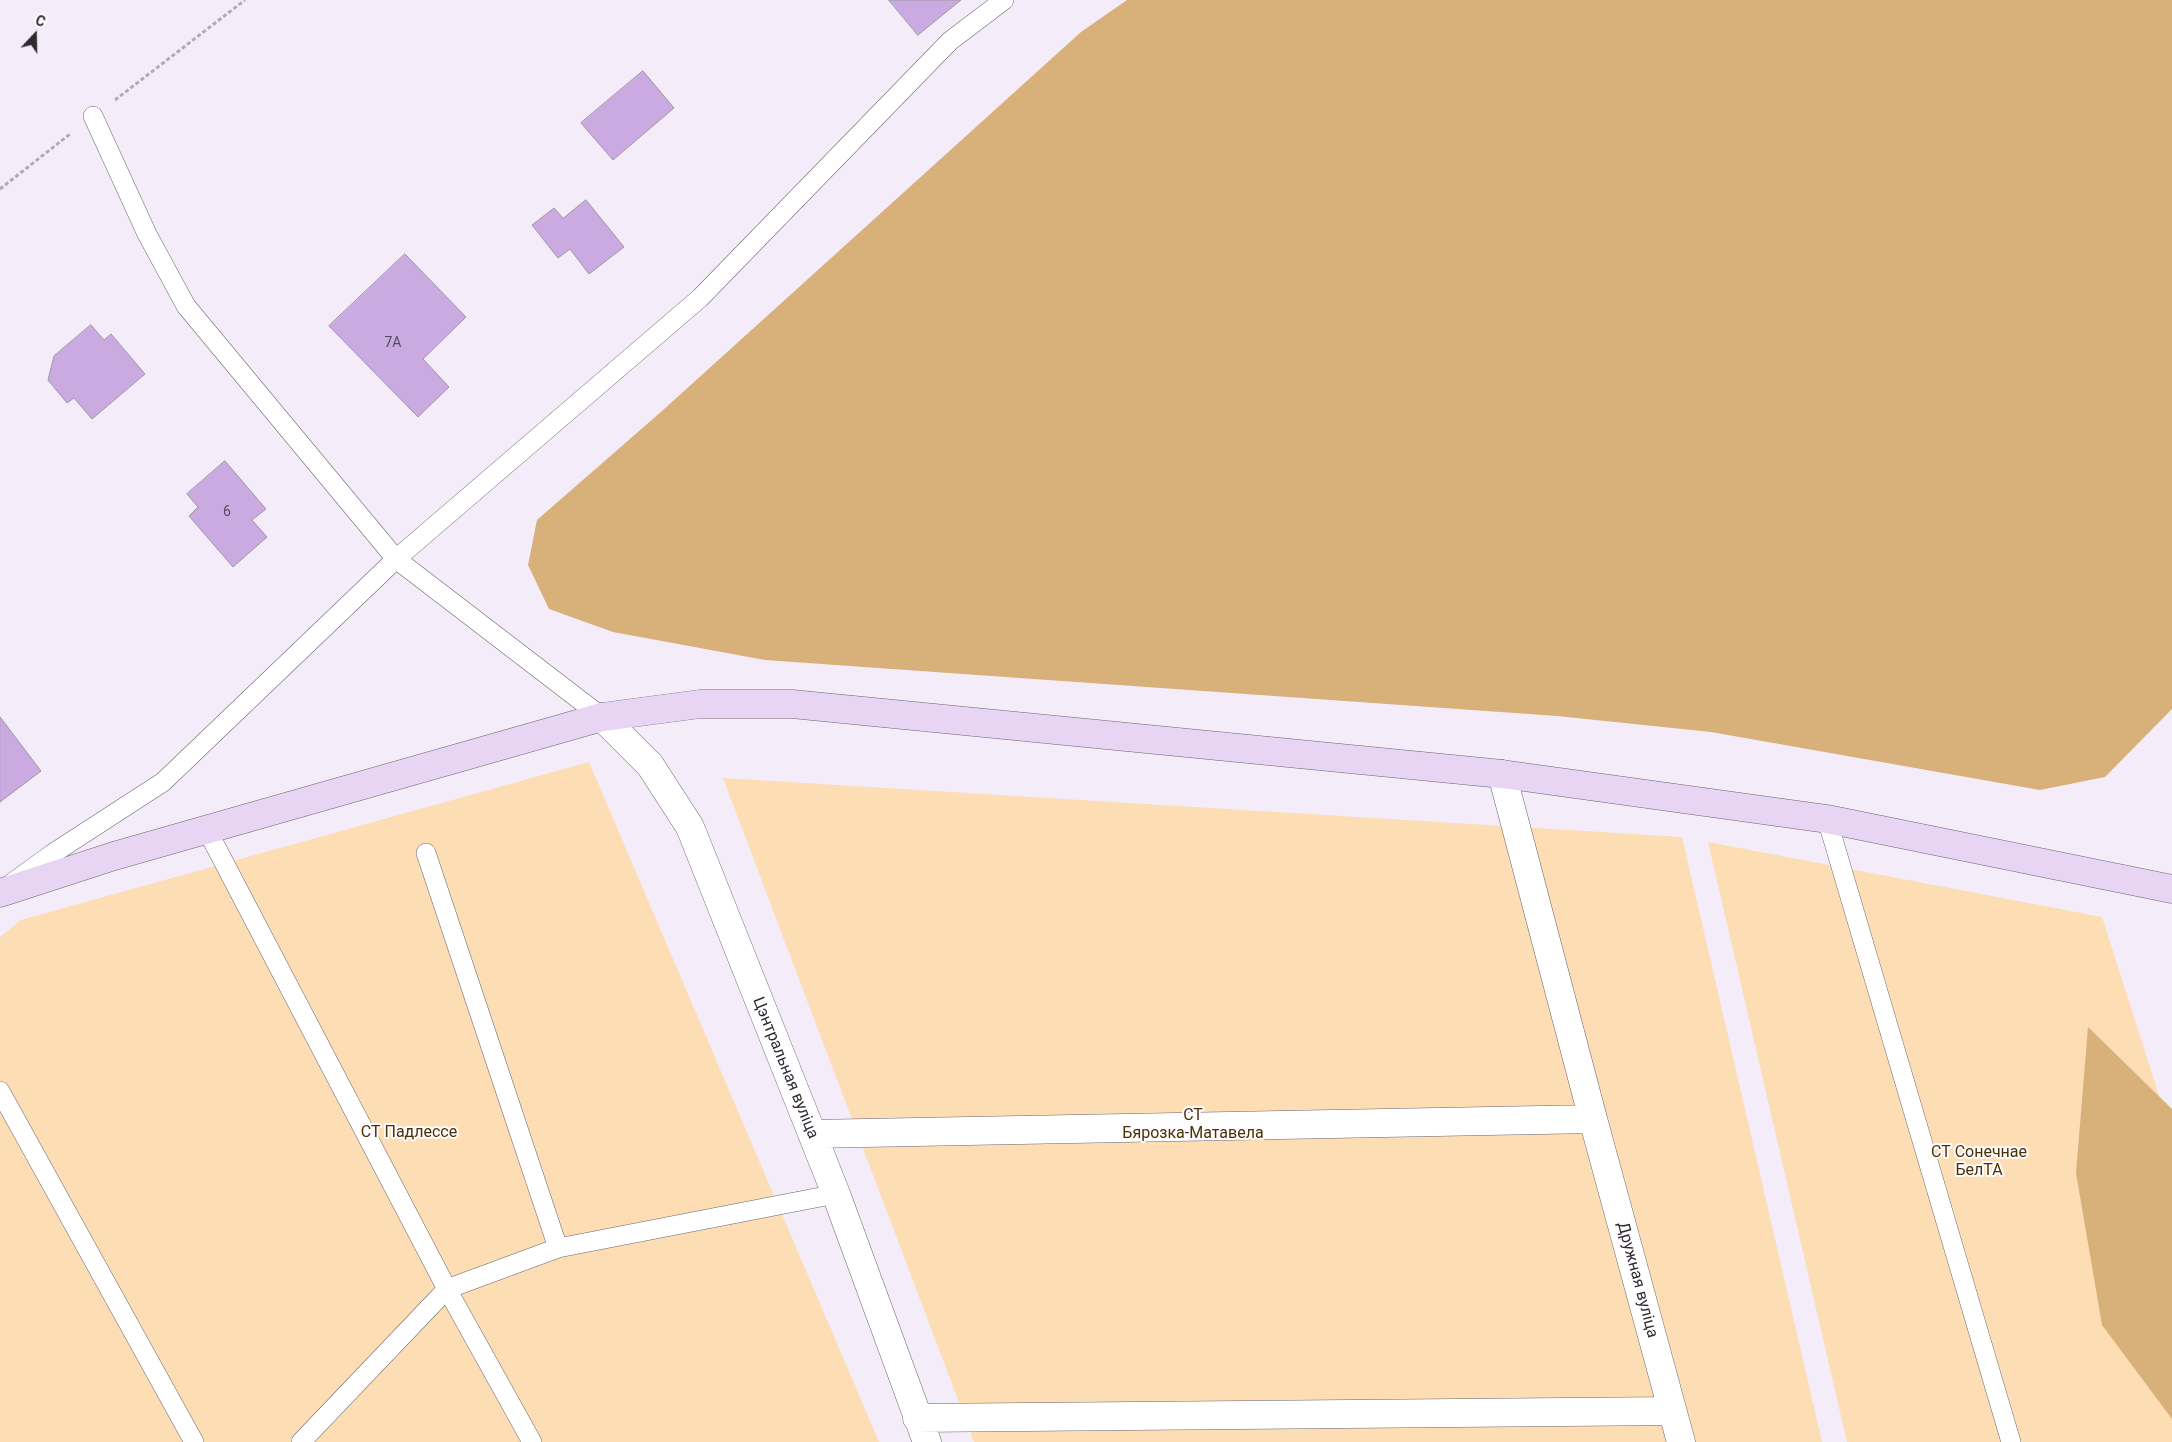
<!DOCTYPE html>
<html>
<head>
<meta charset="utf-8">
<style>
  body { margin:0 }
  #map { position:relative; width:2172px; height:1442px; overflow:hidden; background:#f4ecf9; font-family:Roboto,sans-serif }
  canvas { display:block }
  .north { position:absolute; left:10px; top:10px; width:50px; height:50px; -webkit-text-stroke:4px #fefcff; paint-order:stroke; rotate:21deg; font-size:14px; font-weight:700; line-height:20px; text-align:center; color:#2e2b30 }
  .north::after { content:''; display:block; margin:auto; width:18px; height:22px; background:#2e2b30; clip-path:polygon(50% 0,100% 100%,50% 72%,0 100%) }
</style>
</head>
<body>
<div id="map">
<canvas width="2172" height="1442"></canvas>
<div class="north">С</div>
</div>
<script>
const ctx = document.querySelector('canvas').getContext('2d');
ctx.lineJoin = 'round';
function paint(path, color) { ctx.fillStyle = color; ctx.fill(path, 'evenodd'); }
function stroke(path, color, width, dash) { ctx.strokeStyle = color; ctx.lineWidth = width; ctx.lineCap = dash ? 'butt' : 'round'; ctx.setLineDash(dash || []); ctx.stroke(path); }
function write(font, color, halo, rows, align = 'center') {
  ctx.font = font + ' Roboto,sans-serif'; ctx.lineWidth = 4; ctx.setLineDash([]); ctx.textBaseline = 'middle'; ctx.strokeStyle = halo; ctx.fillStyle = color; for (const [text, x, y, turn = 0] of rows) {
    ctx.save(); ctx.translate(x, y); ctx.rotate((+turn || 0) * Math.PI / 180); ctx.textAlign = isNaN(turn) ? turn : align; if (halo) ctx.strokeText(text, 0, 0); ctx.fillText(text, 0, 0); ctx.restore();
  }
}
paint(new Path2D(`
  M589,762L879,1442H0V937L21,920Z
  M723,778L1682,837L1822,1442H974Z
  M1708,842L2102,917L2172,1136V1442H1847Z`), '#fcddb4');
paint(new Path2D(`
  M1127,0H2172V709L2105,777L2040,790L1711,732L1557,716L765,660L613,632L549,609L528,565L537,520L662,411L1081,32Z
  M2088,1027L2172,1109V1419L2102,1325L2076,1173Z`), '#d8b07a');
const building = new Path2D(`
  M889,0H961L918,35Z
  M643,71L674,108L613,160L581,123Z
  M586,200L624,247L589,274L570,249L558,258L532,225L554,208L563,218Z
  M405,254L466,317L423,359L449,387L418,417L329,326Z
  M91,325L104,340L111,334L145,374L92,419L74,398L67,403L48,380L54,356Z
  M225,461L266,509L252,520L267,537L233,567L189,516L198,507L187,494Z
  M0,717L41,771L0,802Z`);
paint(building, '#cbaae1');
stroke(building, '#9e97a3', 1);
const lane = new Path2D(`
  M93,116L147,234L186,306L396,559L602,717
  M1827,819L2011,1442
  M207,830L447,1289L558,1248
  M426,853L558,1248L836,1194
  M12,883L52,854L163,782L396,559L700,298L950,41L1004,0
  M0,1091L194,1442
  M301,1442L447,1289L532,1442`);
const street = new Path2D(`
  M602,717L650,765L690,827L836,1194L927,1442
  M1593,1119L1681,1442
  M812,1134L1593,1119L1502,774
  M917,1418L1672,1411`);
const secondary = new Path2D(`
  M0,893L114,856L602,717L700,704H792L1502,774L1827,819L2172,889`);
stroke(lane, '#6b6570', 20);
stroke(street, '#6b6570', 29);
stroke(secondary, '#6b6570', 29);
stroke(new Path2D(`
  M115,100L245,0
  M0,189L70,134`), '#b1abb5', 3, [4, 2.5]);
stroke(lane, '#fff', 19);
stroke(street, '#fff', 28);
stroke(secondary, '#e7d5f3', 28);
write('14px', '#554b5c', null, [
  ["7А",393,343],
  ["6",227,512]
]);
write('16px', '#2e2b30', '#fefcff', [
  ["Цэнтральная вуліца",785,1068,68],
  ["Дружная вуліца",1637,1280,75]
]);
write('16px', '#4b3003', '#fefcff', [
  ["СТ",1193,1116],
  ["Бярозка-Матавела",1193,1134],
  ["СТ Падлессе",409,1133],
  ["СТ Сонечнае",1979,1153],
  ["БелТА",1979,1171]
]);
</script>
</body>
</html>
